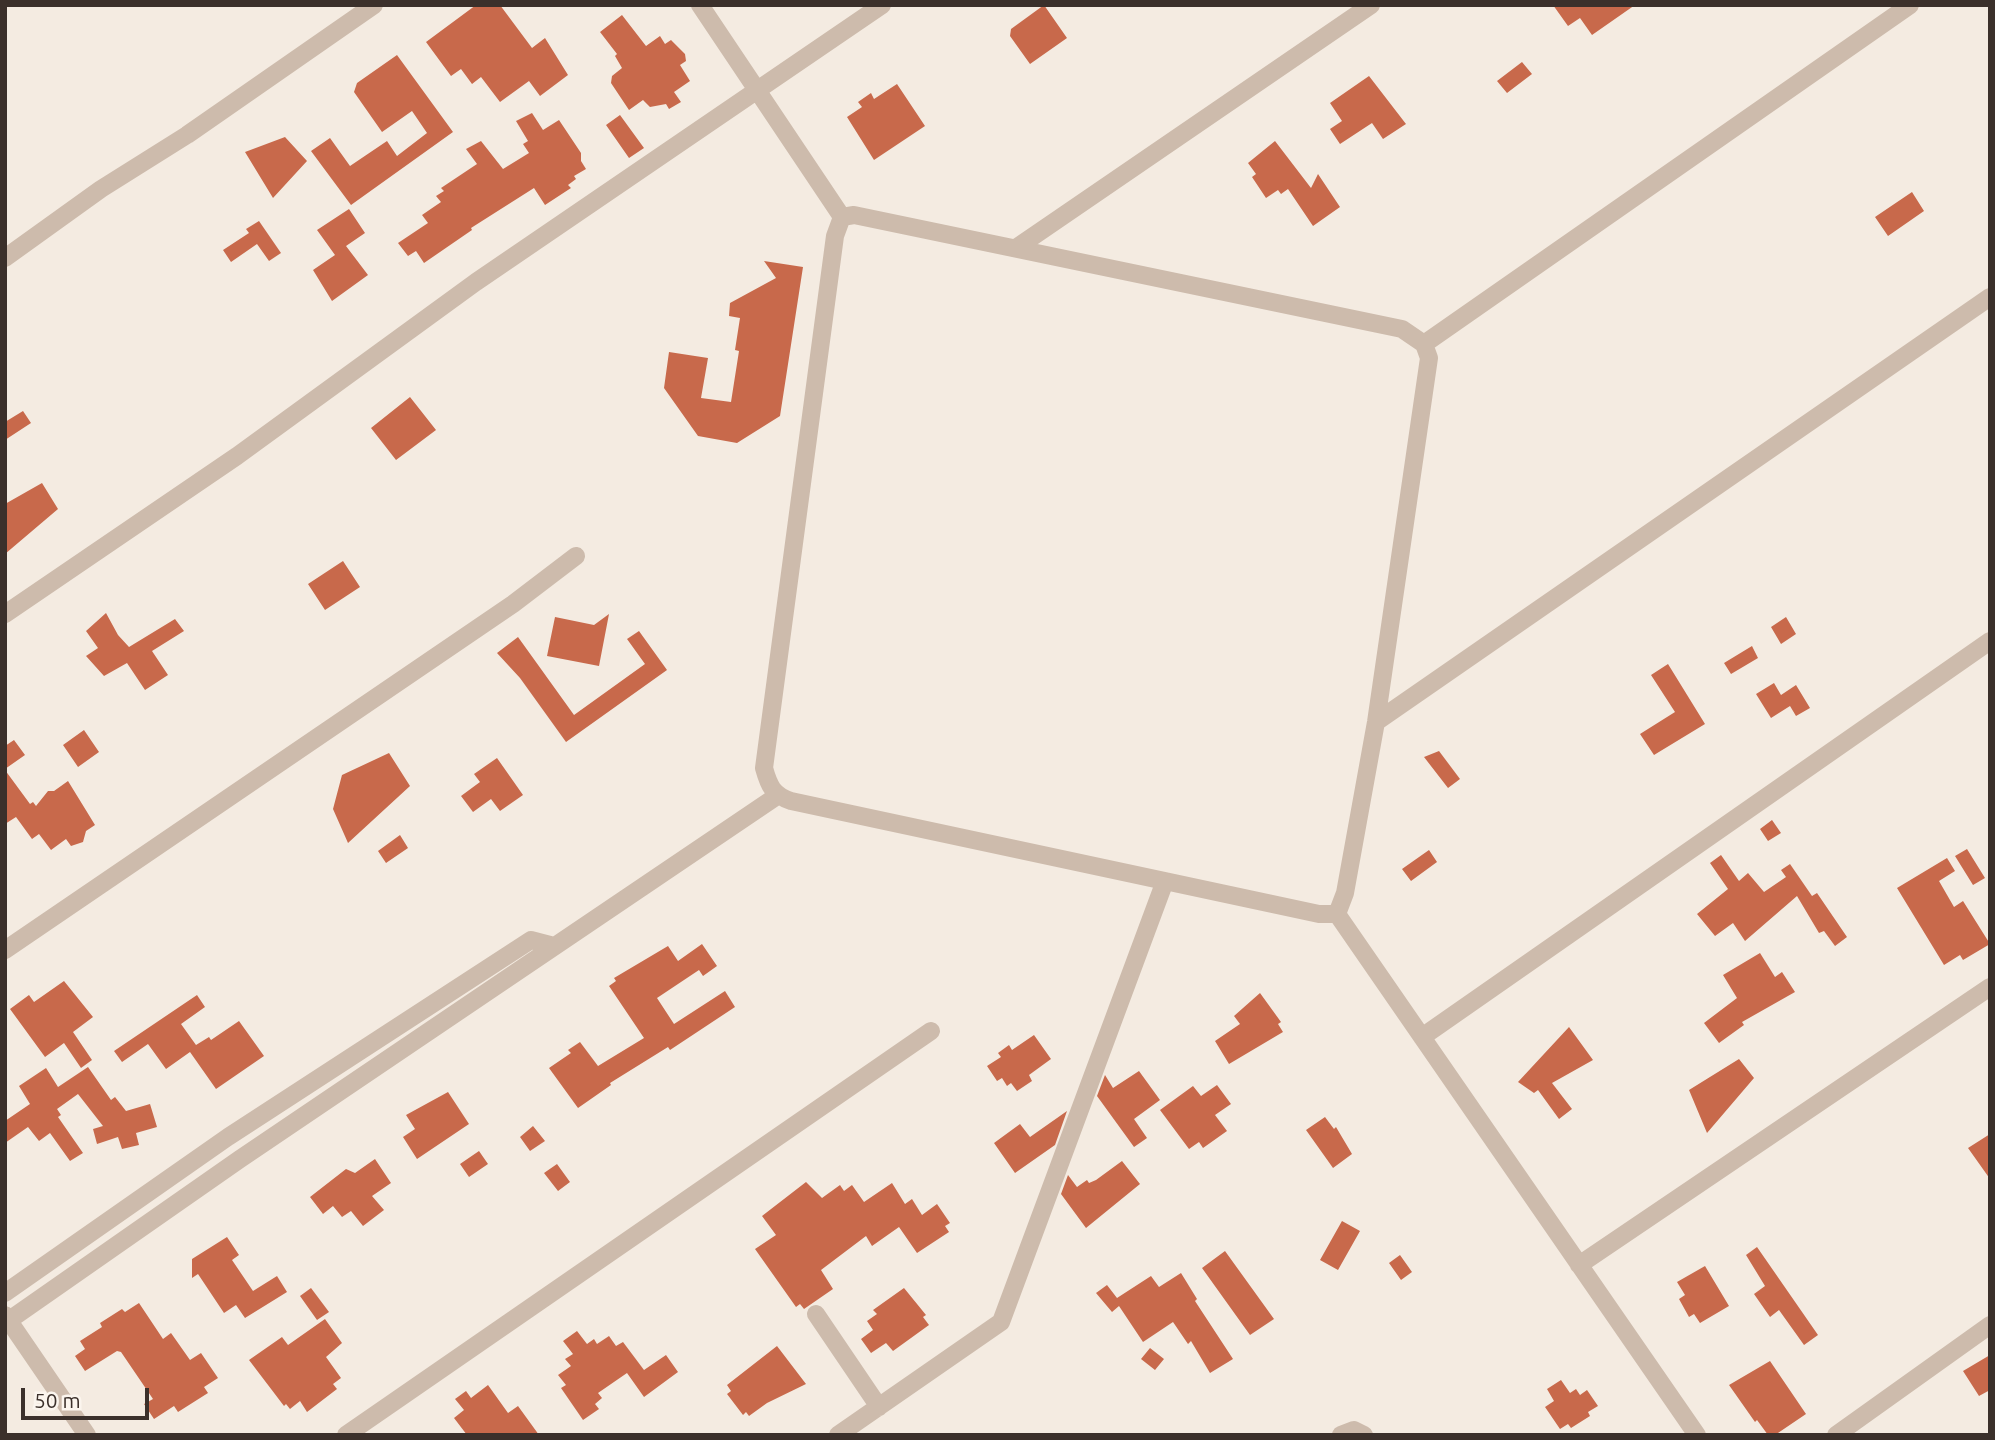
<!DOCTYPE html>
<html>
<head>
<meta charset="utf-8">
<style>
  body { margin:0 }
  #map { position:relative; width:1995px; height:1440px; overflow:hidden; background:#f4ebe1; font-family:Ubuntu,sans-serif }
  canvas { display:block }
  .frame { position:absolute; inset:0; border:7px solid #3b302b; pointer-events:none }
  .scale { position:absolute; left:21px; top:1388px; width:128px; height:32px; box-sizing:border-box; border:4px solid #3b302b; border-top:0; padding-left:9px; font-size:21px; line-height:24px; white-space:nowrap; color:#3b302b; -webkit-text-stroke:5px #fbf5ee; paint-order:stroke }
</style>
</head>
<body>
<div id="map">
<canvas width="1995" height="1440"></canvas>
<div class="frame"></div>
<div class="scale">50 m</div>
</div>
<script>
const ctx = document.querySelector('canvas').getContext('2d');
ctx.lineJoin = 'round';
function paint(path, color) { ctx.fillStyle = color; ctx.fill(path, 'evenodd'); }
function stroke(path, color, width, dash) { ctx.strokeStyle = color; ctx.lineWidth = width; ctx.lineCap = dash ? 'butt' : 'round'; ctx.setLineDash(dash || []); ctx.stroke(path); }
paint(new Path2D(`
  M476,5H500L532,48L545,38L568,75L540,96L529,81L500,102L481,77L472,84L461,69L451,76L426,42Z
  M1044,5L1067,38L1030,64L1010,36L1011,29Z
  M1553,5H1635L1592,35L1580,18L1568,26Z
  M622,15L646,46L660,36L665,44L671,40L685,54L686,61L680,65L690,81L674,92L681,102L669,109L666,104L650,107L643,100L629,110L611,83L612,76L622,68L615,56L617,54L600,32Z
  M397,55L453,132L351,205L311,151L330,138L350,166L387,141L397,156L427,133L412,111L382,132L354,92L357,83Z
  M1522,62L1532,74L1507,93L1497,81Z
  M1369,76L1406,124L1383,139L1372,123L1340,144L1330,129L1342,121L1330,103Z
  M897,84L925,126L874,160L847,117L862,107L858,102L871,93L874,99Z
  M532,113L543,130L559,120L581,153V161L586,169L574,176L576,179L568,185L571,188L545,205L534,188L471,228L472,230L424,263L416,251L408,256L398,243L428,223L422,215L441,202L436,196L444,191L441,188L477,164L466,149L481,141L503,169L529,153L523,144L528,141L516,121Z
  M620,115L644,148L629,158L606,125Z
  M285,137L307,161L273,198L245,152Z
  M1275,141L1311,188L1318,174L1340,207L1313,226L1288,189L1281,194L1278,190L1266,198L1252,177L1256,174L1248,163Z
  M1912,192L1924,211L1888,236L1875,217Z
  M349,209L365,233L346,246L368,275L332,301L313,270L335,255L317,230Z
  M259,221L281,253L269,261L257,244L231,262L223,250L249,233L246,229Z
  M764,261L803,267L780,416L737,443L698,436L664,388L669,352L708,358L701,398L731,402L739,351L735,350L740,318L729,316L730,303L776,278Z
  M410,397L436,430L396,460L371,428Z
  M23,411L31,423L5,440V422Z
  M42,483L58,509L5,554V504Z
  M343,561L360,587L325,610L308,584Z
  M106,613L118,635L129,647L175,619L184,631L152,651L168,675L145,690L127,663L104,676L86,656L98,648L86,631Z
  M609,614L599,666L547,656L555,617L594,625Z
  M1786,617L1796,634L1781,644L1771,627Z
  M639,631L667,670L566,742L520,678L497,653L518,637L574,715L645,664L627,639Z
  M1752,646L1758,658L1731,674L1724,663Z
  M1668,664L1705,724L1654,755L1640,734L1675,712L1651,675Z
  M1774,683L1781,695L1796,685L1810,708L1796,716L1790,706L1771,718L1756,694Z
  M84,730L99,752L78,767L63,745Z
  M14,740L25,755L5,769V746Z
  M1439,751L1460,779L1448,788L1424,757Z
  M389,753L410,786L348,843L333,809L342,775Z
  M497,758L523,795L500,811L491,799L473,812L461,796L480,782L474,774Z
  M5,770L30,804L33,802L36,806L48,791H54L68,781L95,825L86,831L83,842L71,846L66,839L51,850L39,834L32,839L16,817L5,824Z
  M1772,820L1781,833L1768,841L1760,829Z
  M400,835L408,848L386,863L378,851Z
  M1967,849L1985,878L1973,885L1955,856Z
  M1429,850L1437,862L1411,881L1402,869Z
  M1721,855L1739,881L1748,873L1764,892L1786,877L1781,870L1790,864L1812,896L1817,893L1847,937L1835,946L1824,931L1819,933L1797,896L1745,941L1733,923L1715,936L1697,914L1728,889L1710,863Z
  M1947,858L1955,871L1939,881L1954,907L1963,901L1990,944L1963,960L1960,955L1944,965L1897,888Z
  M702,944L717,966L703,976L699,970L657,998L674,1024L725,991L735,1007L670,1050L668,1047L610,1083L611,1085L578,1108L549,1068L571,1053L568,1050L580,1042L598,1066L644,1038L609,986L616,981L614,978L668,946L678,961Z
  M1760,953L1775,977L1782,972L1795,992L1742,1022L1744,1025L1719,1043L1704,1023L1737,998L1723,975Z
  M64,981L93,1017L73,1032L92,1060L81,1068L64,1043L45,1057L10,1009L29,995L34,1002Z
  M1260,993L1281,1022L1278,1024L1283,1032L1229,1064L1215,1041L1240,1024L1234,1016Z
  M197,995L205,1007L181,1024L196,1045L209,1037L211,1040L239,1021L264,1056L216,1089L190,1052L166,1069L148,1044L122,1062L114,1051Z
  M1569,1027L1593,1060L1552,1083L1572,1109L1559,1119L1538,1090L1534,1093L1518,1082Z
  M1034,1035L1051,1059L1029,1075L1032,1081L1017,1091L1011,1083L1007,1086L1002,1078L997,1081L987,1066L1001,1057L998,1053L1009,1045L1012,1050Z
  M1739,1059L1754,1078L1707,1133L1689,1090Z
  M88,1067L111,1100L115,1097L126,1111L150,1104L157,1127L136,1133L139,1145L122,1149L118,1137L97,1144L93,1129L103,1126L78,1094L57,1109L61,1115L58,1117L83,1153L70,1161L50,1133L39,1141L28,1127L5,1143V1121L30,1104L19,1086L46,1068L58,1087Z
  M1139,1071L1160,1100L1134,1119L1147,1138L1134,1147L1097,1096L1105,1075L1113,1088Z
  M1217,1085L1231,1104L1215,1115L1227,1131L1203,1148L1199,1142L1189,1149L1160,1110L1193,1086L1201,1096Z
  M448,1092L469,1124L417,1159L403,1137L415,1129L406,1115Z
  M1067,1111L1055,1145L1015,1173L994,1143L1020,1124L1030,1137Z
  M1325,1117L1334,1129L1336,1127L1352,1154L1333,1168L1306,1130Z
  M533,1126L545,1141L530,1151L520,1137Z
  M1990,1134V1179L1968,1148Z
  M479,1151L488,1164L469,1177L460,1164Z
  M375,1159L391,1183L372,1196L384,1210L363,1226L351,1211L342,1217L333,1206L323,1214L310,1197L346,1169L355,1173Z
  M1122,1161L1140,1184L1086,1228L1061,1194L1068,1175L1077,1187L1087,1180L1089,1183L1096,1180Z
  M557,1164L570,1182L558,1191L544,1173Z
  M806,1182L822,1198L840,1185L844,1191L852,1185L864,1202L892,1183L905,1204L912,1199L922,1215L937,1204L950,1223L945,1226L949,1232L917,1253L899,1227L872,1246L866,1236L821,1270L833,1289L804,1309L800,1304L796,1307L755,1249L776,1235L762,1216Z
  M1342,1221L1360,1231L1338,1270L1320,1260Z
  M227,1237L239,1255L232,1260L253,1291L277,1276L287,1292L245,1318L236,1305L224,1313L198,1274L192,1278V1259Z
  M1757,1247L1818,1335L1804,1345L1779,1310L1770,1317L1754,1294L1765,1286L1746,1255Z
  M1225,1251L1274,1319L1250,1335L1202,1268Z
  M1400,1255L1412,1272L1401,1280L1389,1263Z
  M1705,1266L1729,1306L1700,1323L1694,1314L1689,1317L1679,1299L1685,1295L1677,1282Z
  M1181,1273L1197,1299L1195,1301L1233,1359L1210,1373L1191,1341L1188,1344L1173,1322L1143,1342L1119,1306L1112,1312L1096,1293L1107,1285L1117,1298L1151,1276L1159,1287Z
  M311,1288L329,1312L317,1320L300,1296Z
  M904,1288L926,1315L923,1317L929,1325L893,1351L886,1343L871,1353L861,1339L873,1330L867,1321L877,1314L873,1310Z
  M139,1303L163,1339L171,1333L190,1360L201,1353L218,1378L204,1387L208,1393L178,1412L174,1406L154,1419L144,1404L153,1399L121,1352L117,1351L85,1371L75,1356L85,1349L80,1341L102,1327L100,1323L122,1309L125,1312Z
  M325,1319L342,1343L326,1357L341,1378L333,1384L337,1389L307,1412L300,1401L290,1409L286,1404L284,1406L249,1360L282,1337L288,1345Z
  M577,1331L587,1344L594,1339L597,1344L609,1336L616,1346L623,1342L644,1370L666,1355L678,1372L644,1397L627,1373L598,1393L602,1398L595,1404L599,1409L583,1420L561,1388L566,1385L558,1375L571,1366L565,1359L573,1354L563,1341Z
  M777,1346L806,1384L767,1403L749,1416L746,1412L743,1415L727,1394L731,1391L727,1385Z
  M1150,1348L1164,1359L1155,1370L1141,1359Z
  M1990,1355V1390L1979,1396L1963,1371Z
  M1770,1361L1806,1414L1775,1435H1768L1757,1420L1755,1422L1729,1385Z
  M1561,1380L1570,1393L1576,1389L1580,1395L1587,1390L1598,1406L1588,1412L1590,1416L1571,1428L1568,1424L1560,1429L1545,1407L1554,1401L1547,1389Z
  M488,1385L508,1413L518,1406L539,1435H467L454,1418L464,1410L455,1399L466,1391L471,1398Z`), '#c8694b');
stroke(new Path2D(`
  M700,5L842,217
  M854,215L1402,329L1424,344L1429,358L1376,722L1345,893L1337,914H1319L791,801C773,795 769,786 764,768L835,236L842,217Z
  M1016,248L1371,5
  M5,258L101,189L187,135L374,5
  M1424,344L1910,5
  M5,614L237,456L476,282L882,5
  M1376,722L1990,297
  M1337,914L1697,1435
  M5,950L513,604L576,556
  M1422,1037L1990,641
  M1579,1265L1990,987
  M5,1293L228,1137L531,940L554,946
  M816,1314L879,1407
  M5,1315L87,1435
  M5,1323L240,1159L777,796
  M346,1435L931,1031
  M838,1435L1001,1322L1165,881
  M1341,1435L1354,1430L1364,1435
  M1836,1435L1990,1325`), '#cdbbac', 18);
</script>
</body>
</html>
